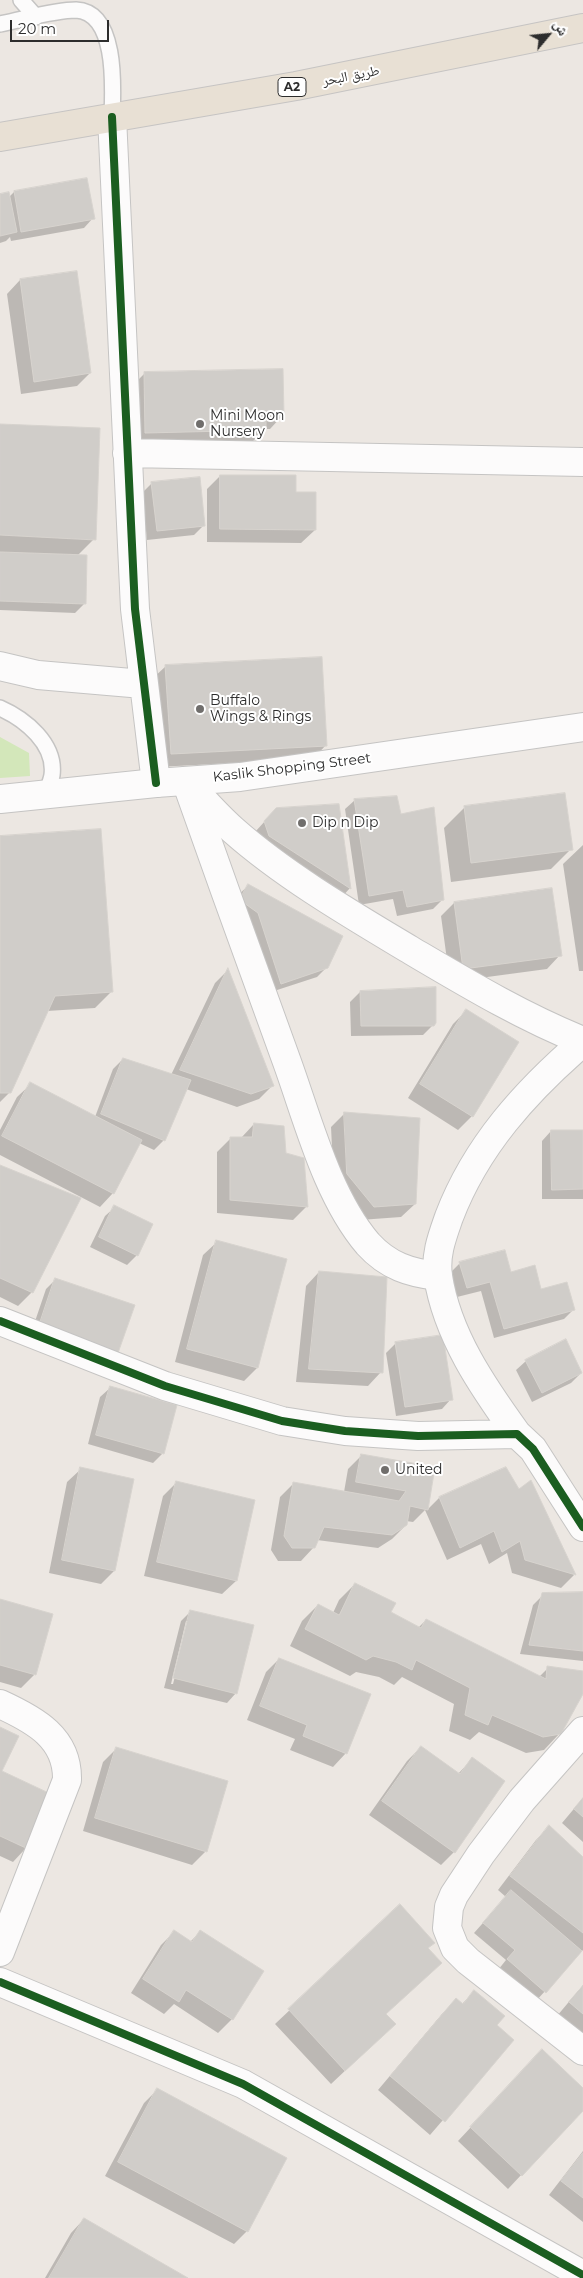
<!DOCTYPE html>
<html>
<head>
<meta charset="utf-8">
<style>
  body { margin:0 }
  #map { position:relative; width:583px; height:2278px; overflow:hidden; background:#ece7e2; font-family:Montserrat,"Noto Naskh Arabic",sans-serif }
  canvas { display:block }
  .north { position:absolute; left:523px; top:10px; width:50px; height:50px; -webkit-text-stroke:4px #fff; paint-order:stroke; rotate:62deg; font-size:14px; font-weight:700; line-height:20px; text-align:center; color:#2d2d2d }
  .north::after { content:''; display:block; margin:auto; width:18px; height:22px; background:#2d2d2d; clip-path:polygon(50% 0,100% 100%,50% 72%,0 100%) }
  .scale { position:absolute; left:10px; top:20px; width:99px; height:22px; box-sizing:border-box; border:2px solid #2d2d2d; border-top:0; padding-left:6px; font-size:15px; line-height:18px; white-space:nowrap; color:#2d2d2d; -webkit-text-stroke:4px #fff; paint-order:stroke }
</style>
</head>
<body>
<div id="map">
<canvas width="583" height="2278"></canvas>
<div class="north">ش</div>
<div class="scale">20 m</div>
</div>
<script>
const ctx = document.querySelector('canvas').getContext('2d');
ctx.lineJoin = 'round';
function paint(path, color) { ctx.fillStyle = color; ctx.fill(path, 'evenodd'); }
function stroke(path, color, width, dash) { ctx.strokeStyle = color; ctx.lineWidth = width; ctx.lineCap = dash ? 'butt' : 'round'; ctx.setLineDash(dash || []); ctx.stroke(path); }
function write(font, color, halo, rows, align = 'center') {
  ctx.font = font + ' Montserrat,"Noto Naskh Arabic",sans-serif'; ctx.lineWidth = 4; ctx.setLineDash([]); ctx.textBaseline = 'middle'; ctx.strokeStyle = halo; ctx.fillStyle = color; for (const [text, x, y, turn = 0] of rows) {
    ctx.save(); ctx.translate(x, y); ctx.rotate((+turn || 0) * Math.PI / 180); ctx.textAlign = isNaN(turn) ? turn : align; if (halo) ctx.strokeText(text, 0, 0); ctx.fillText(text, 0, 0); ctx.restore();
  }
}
paint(new Path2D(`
  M0,737L29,753L30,776L0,778Z`), '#d3e7ba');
paint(new Path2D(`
  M14,192L93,218L84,228L11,241L10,237L6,241L0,243V195L9,197Z
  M20,280L90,373L77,386L21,394L7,294Z
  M144,374L283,415L270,429H265L251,443L132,446L131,387Z
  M0,425L94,539L77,556L85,603L75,613L0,610V554L2,552H0Z
  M220,476L295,493L315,530L301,543L207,542V489Z
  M152,483L204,525L194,535L147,540L142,493Z
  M166,666L326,745L313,759L157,767L152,679Z
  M355,800L400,815L443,899L433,909L397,916L393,899L359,905L345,809Z
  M464,808L571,849L551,869L451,882L444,828Z
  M276,809L350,888L341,898L255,832Z
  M0,837L111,992L95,1008L47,1011L10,1092L0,1102Z
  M583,845V971H579L563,864Z
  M248,886L327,967L317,977L271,992L238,895Z
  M454,903L560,955L547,969L450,982L441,916Z
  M228,970L273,1085L259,1099L237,1107L186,1089L164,1140L154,1150L139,1143L113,1193L100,1207L0,1155V1130L17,1097L31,1084L95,1117L113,1069L123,1059L171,1075L215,983Z
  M360,992L435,1023L423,1035L351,1036L350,1002Z
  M466,1011L472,1116L458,1130L408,1098L453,1024Z
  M345,1113L415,1204L401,1217L360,1220L334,1188L331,1127Z
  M254,1124L285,1154L307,1206L293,1220L217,1213V1152L230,1139L241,1138Z
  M551,1131H583V1199H542V1141Z
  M0,1166L32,1292L18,1306L0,1297Z
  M115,1207L151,1225L137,1255L127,1265L90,1247L105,1216Z
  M217,1242L257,1368L244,1381L175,1362L203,1255Z
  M460,1263L510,1273L574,1309L564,1319L494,1338L481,1291L457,1297L450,1273Z
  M319,1272L381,1372L368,1386L296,1382L306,1286Z
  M56,1279L117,1353L30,1336L46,1289Z
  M396,1343L451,1399L442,1409L396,1416L386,1353Z
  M526,1361L581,1373L571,1383L532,1402L516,1370Z
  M110,1388L163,1453L153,1463L88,1444L100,1397Z
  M361,1456L434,1468L427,1510L439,1498L518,1491L530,1482L574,1575L561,1588L512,1573L507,1553L489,1564L481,1544L447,1560L425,1510L413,1522L406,1521V1525L392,1539L378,1548L317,1540L314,1547L301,1561H278L271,1550L280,1497L293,1484L344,1492L348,1469Z
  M81,1469L114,1571L101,1584L49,1573L67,1482Z
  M176,1483L236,1581L222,1594L144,1576L163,1496Z
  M355,1584L389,1613L418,1628L426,1620L539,1677L548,1668L583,1672V1692L560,1733L544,1750L526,1753L479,1732L470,1740L449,1731L454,1704L402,1677L394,1685L379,1677L356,1672L350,1676L290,1646L302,1621L318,1605L333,1613L339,1600Z
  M583,1593V1661L520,1654L533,1605L543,1595Z
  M0,1600L35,1674L21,1688L0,1682Z
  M191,1611L236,1693L227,1703L164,1688L181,1621ZM186,1621H189L173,1684H171Z
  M279,1659L346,1753L333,1767L290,1750L295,1739L247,1720L266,1672Z
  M421,1747L458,1774L472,1759L454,1852L441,1865L369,1815L407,1761Z
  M117,1748L206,1851L192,1865L83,1831L103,1762Z
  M0,1772L26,1848L13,1862L0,1856Z
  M583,1798V1842L562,1823Z
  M549,1827L583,1859V1950L535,2002L498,1970L506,1960L474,1933L506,1897L498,1890L536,1840Z
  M400,1906L427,1948L385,2014L381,2037L331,2084L275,2024Z
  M174,1932L190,1942L200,1932L262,1971L232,2019L218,2033L174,2004L164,2014L131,1993L161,1945Z
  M583,1985V2038L557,2016Z
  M474,1992L495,2025L512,2040L430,2135L378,2090L442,2014L456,2000L461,2005Z
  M529,2065L583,2090V2109L508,2189L458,2141Z
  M157,2090L247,2231L234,2244L105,2176L144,2103Z
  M583,2151V2222L549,2195Z
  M84,2219L185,2278H45L71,2233Z`), '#0003');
const building = new Path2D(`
  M87,178L95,219L21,232L14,191Z
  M9,192L17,232L0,236V194Z
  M77,271L91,373L34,382L20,279Z
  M283,369L284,416H266V430L145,433L144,372Z
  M0,424L100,428L96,540L0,535Z
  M220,475H296V492H316V530L220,529Z
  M200,477L205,526L157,531L151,482Z
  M0,552L87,555L86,604L0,601Z
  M322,657L327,746L171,754L165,665Z
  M565,793L573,850L471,863L464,806Z
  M397,796L401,814L434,807L444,900L407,907L403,890L369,896L354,799Z
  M339,804L351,889L269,836L264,821L276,808Z
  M101,829L113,992L55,996L11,1093H0V836Z
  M248,884L343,936L328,968L281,984L258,913L240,900Z
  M552,888L562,956L463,969L454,902Z
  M228,968L274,1086L251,1094L180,1070Z
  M436,987V1023L434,1026H361L360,991Z
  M466,1009L519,1042L473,1117L420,1084Z
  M123,1058L191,1080L165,1141L101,1114Z
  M30,1082L142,1140L114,1194L2,1136Z
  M344,1112L420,1118L416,1204L374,1207L347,1174Z
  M254,1123L284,1126L286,1153L304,1158L308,1207L230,1200V1137H252Z
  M551,1130H583V1189L552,1190Z
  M0,1165L81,1198L33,1293L0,1278Z
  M114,1205L153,1224L138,1256L99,1237Z
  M216,1240L287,1259L258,1368L187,1349Z
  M505,1250L511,1272L535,1265L541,1289L567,1282L575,1310L504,1329L490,1282L467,1288L459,1262Z
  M319,1271L387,1277L383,1373L309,1369Z
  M55,1278L135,1305L118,1353L39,1326Z
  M443,1335L453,1400L405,1407L395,1342Z
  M566,1339L582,1373L542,1393L525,1360Z
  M110,1386L177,1405L164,1454L96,1435Z
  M361,1454L435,1467L428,1510L410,1506L407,1525L392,1535L324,1527L315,1548H292L284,1536L293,1482L399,1501L406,1491L356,1482Z
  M80,1467L134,1479L115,1571L62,1560Z
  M506,1467L519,1489L531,1480L576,1575L525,1560L520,1541L502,1552L494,1531L460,1548L439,1497Z
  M176,1481L255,1500L237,1581L157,1562Z
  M355,1583L396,1603L391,1612L421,1628L426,1619L546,1679L547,1666L583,1671V1694L561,1734L543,1737L492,1715L488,1725L465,1715L470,1688L416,1660L412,1670L396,1662L373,1656L366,1660L305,1629L318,1604L339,1615Z
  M583,1592V1651L529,1645L542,1593Z
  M0,1599L53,1614L36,1675L0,1665Z
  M190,1610L254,1625L237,1694L173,1678Z
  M279,1658L371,1694L347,1754L303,1736L307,1725L260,1706Z
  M0,1727L19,1736L2,1771L53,1795L28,1849L0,1836Z
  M421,1746L460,1774L472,1757L505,1781L455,1853L382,1801Z
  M116,1747L228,1781L207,1852L95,1818Z
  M583,1798V1817L574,1809Z
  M549,1825L583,1857V1933L510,1876Z
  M511,1890L582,1951L546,1993L507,1959L515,1950L483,1923Z
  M400,1904L435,1943L428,1948L442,1963L386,2014L396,2024L345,2071L288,2009Z
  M174,1930L192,1942L200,1930L264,1971L233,2020L186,1990L179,2002L143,1979Z
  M583,1986V2014L569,2002Z
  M474,1990L505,2016L497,2025L514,2040L445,2122L390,2076L456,1998L463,2004Z
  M542,2049L583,2088V2111L522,2176L470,2127Z
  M157,2088L287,2158L248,2232L118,2162Z
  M583,2153V2198L561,2181Z
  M84,2218L188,2278H49Z`);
paint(building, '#d0cdc9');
stroke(building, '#d7d3ce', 1);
const service = new Path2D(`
  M21,0L36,17
  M0,24C22,20 53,10 76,10C118,12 113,90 112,117
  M0,708C25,719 56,744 52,775C51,781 48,788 46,794`);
const minor = new Path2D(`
  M112,117L135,609L156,783
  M127,453L583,462
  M0,666L38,675L143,684
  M186,781C219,875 253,968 287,1062C308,1120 327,1196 368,1244C388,1266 410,1273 438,1276
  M0,1704C35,1720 68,1738 67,1780L0,1952
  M583,1731L522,1800L481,1854L454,1895L449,1907L447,1928L455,1948L468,1961L583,2051`);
const tertiary = new Path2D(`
  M186,781C201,798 216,815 233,830C285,876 352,915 412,951C468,984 523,1017 583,1041
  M0,1321L165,1386L282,1421L345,1431L418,1436L517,1434L533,1449L583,1527
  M517,1434C483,1387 447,1335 438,1276C435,1255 442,1237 449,1217C476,1146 526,1091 583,1042
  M0,1982L243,2084L583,2275`);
const secondary = new Path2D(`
  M0,799L156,783L240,777L583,727`);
const primary = new Path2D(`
  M0,137L296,86L583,28`);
stroke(service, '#c5c4c3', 18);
stroke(minor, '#c5c4c3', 30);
stroke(tertiary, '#c5c4c3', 30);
stroke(secondary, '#c5c4c3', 30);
stroke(primary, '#c6c4c3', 30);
stroke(service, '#fcfbfb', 15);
stroke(minor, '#fcfbfb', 28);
stroke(tertiary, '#fcfbfb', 28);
stroke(secondary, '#fcfbfb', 28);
stroke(primary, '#e8e0d4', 28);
stroke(new Path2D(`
  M112,117L135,609L156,783
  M0,1321L165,1386L282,1421L345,1431L418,1436L517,1434L533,1449L583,1527
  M0,1982L243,2084L583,2275`), '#1b5e20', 8);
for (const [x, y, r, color] of [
  [200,424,5,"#706e6c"],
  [200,709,5,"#706e6c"],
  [302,823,5,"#706e6c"],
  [385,1470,5,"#706e6c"]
]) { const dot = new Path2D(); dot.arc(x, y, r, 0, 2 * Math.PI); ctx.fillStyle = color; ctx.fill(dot); stroke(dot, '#fff', 2); }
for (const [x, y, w] of [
  [292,87,28]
]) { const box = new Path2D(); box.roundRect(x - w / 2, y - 9.5, w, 19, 4); ctx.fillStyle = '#fff'; ctx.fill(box); stroke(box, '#2d2d2d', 1); }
write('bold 12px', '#2d2d2d', null, [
  ["A2",292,87]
]);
write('14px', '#2d2d2d', '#fff', [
  ["طريق البحر",351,76,-11],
  ["Kaslik Shopping Street",292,768,-7]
]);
write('14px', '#2d2d2d', '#fff', [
  ["Mini Moon",210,416],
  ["Nursery",210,432],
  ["Buffalo",210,701],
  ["Wings & Rings",210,717],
  ["Dip n Dip",312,823],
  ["United",395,1470]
], 'left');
</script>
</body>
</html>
